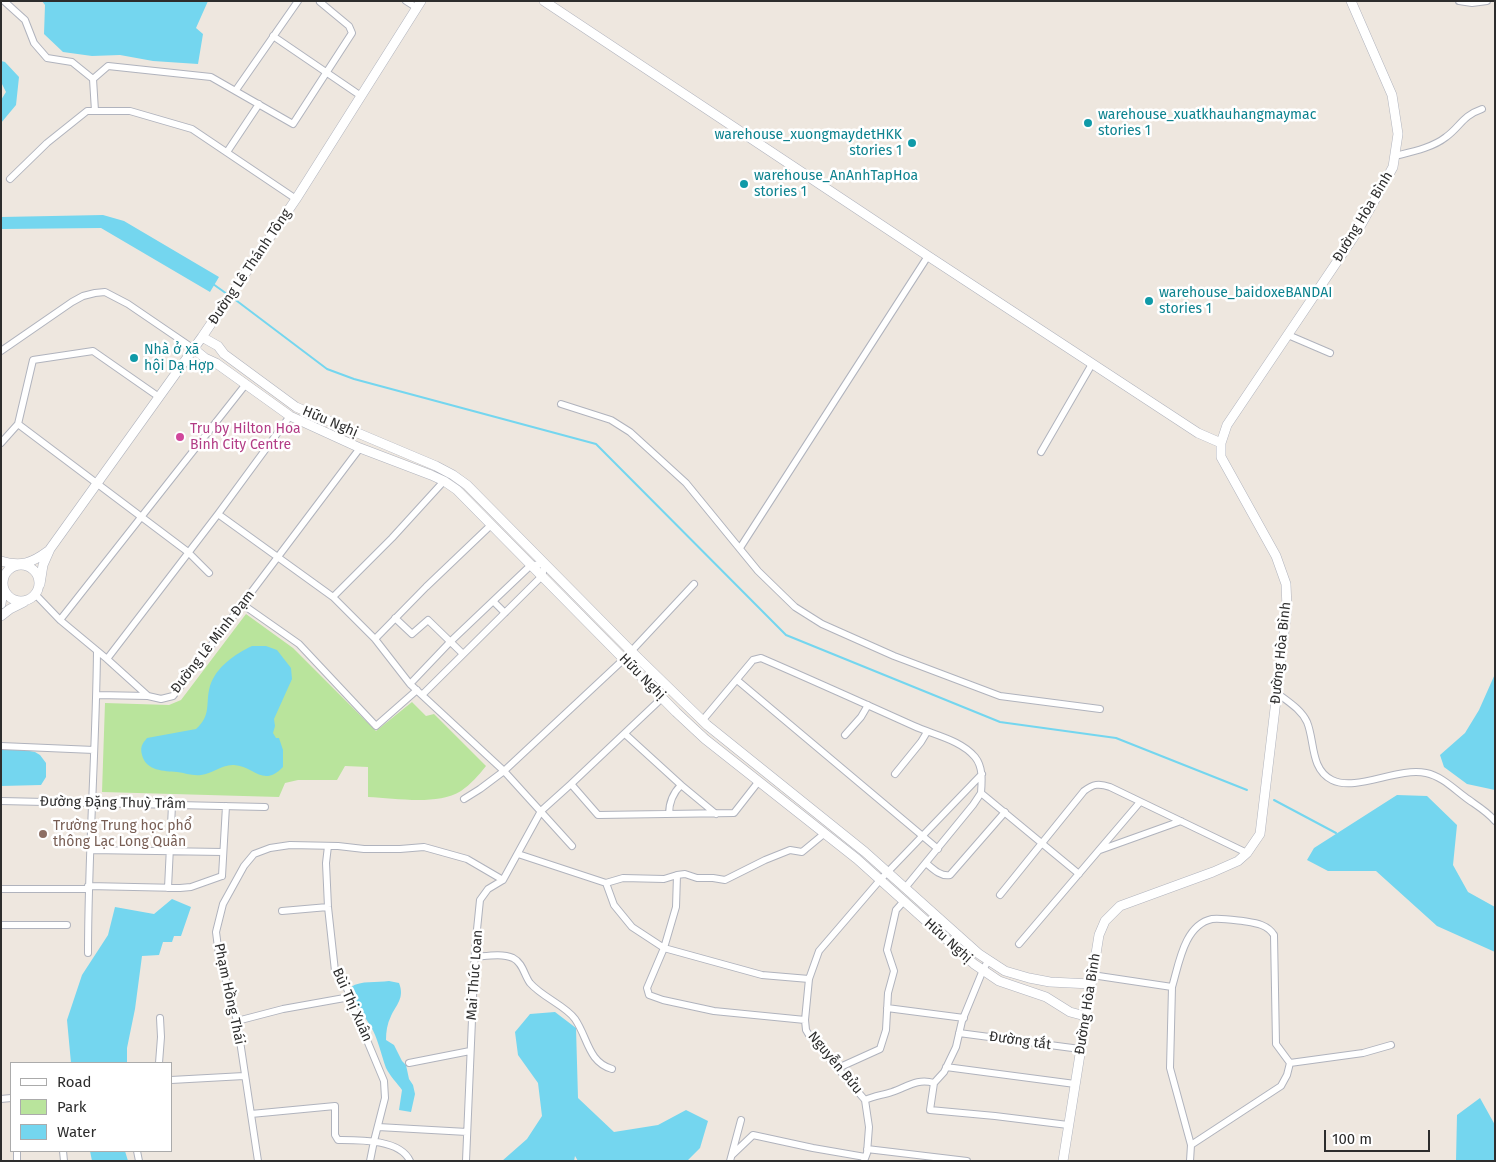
<!DOCTYPE html>
<html>
<head>
<meta charset="utf-8">
<style>
  body { margin:0 }
  #map { position:relative; width:1496px; height:1162px; overflow:hidden; background:#eee7df; font-family:"Fira Sans",sans-serif }
  canvas { display:block }
  .frame { position:absolute; inset:0; border:2px solid #2d2d2d; pointer-events:none }
  .legend { position:absolute; left:10px; top:1062px; width:162px; height:90px; box-sizing:border-box; background:#fff; border:1px solid #ababab; margin:0; padding:6px 9px; list-style:none; font-size:15px; color:#2d2d2d }
  .legend li { display:flex; align-items:center; gap:10px; height:25px }
  .legend b { width:25px; border:1px solid #ababab }
  .scale { position:absolute; left:1324px; top:1130px; width:106px; height:22px; box-sizing:border-box; border:2px solid #2d2d2d; border-top:0; padding-left:6px; font-size:15px; line-height:18px; white-space:nowrap; color:#2d2d2d; -webkit-text-stroke:4px #fff; paint-order:stroke }
</style>
</head>
<body>
<div id="map">
<canvas width="1496" height="1162"></canvas>
<div class="frame"></div>
<ul class="legend">
<li><b style="height:6px;background:#fff"></b>Road</li>
<li><b style="height:14px;background:#b9e49c"></b>Park</li>
<li><b style="height:14px;background:#74d6ef"></b>Water</li>
</ul>
<div class="scale">100 m</div>
</div>
<script>
const ctx = document.querySelector('canvas').getContext('2d');
ctx.lineJoin = 'round';
function paint(path, color) { ctx.fillStyle = color; ctx.fill(path, 'evenodd'); }
function stroke(path, color, width, dash) { ctx.strokeStyle = color; ctx.lineWidth = width; ctx.lineCap = dash ? 'butt' : 'round'; ctx.setLineDash(dash || []); ctx.stroke(path); }
function write(font, color, halo, rows, align = 'center') {
  ctx.font = font + ' "Fira Sans",sans-serif'; ctx.lineWidth = 5; ctx.setLineDash([]); ctx.textBaseline = 'middle'; ctx.strokeStyle = halo; ctx.fillStyle = color; for (const [text, x, y, turn = 0] of rows) {
    ctx.save(); ctx.translate(x, y); ctx.rotate((+turn || 0) * Math.PI / 180); ctx.textAlign = isNaN(turn) ? turn : align; if (halo) ctx.strokeText(text, 0, 0); ctx.fillText(text, 0, 0); ctx.restore();
  }
}
paint(new Path2D(`
  M246,614L293,648L376,731L412,702L426,716L434,714L486,766C479,775 471,784 461,791C436,806 396,798 368,797V767L345,766L337,780H298L285,783L279,797L102,792L105,703L169,705L181,700Z`), '#b9e49c');
paint(new Path2D(`
  M42,1H208L196,28L203,34L198,64L153,61L120,55L92,56L63,52L44,34L45,5Z
  M1,61L5,62L19,77L16,105L1,123V100L6,92L1,82Z
  M103,215L124,221L219,277L210,292L101,228L1,229V217Z
  M252,646H266L277,650L291,668L292,679L274,719L275,726L273,733L276,738H279L283,750V767C263,788 254,766 234,765C222,764 212,774 201,775C192,776 185,773 177,772C164,771 146,771 142,755C140,747 142,744 147,738L196,729C212,715 205,703 210,686C216,667 235,654 252,646Z
  M1495,674V790L1467,784L1444,767L1440,755L1465,733L1479,710Z
  M19,749L35,752L40,755L46,763V777L41,785L1,786V750Z
  M1397,795L1427,796L1457,825L1453,865L1468,892L1495,907V952L1437,926L1376,871H1328L1307,860L1314,848Z
  M172,899L191,907L181,936H174L172,942H163L159,955L142,956L135,1009L127,1048V1063H71L67,1020L82,975L108,935L115,907L154,914Z
  M389,981L399,983C405,998 396,1005 391,1016C387,1024 386,1032 386,1040L394,1045L402,1061L406,1065L409,1079L413,1085L415,1094L411,1112L399,1110L402,1090C397,1083 390,1076 386,1068C381,1054 378,1038 370,1025C362,1013 355,1001 351,987C361,980 377,983 389,981Z
  M555,1012L576,1028L578,1098L614,1132L658,1125L686,1110L708,1121L700,1148L687,1161H578L575,1156L574,1161H502L527,1139L542,1116L538,1083L518,1055L515,1032L530,1014Z
  M1480,1098L1495,1125V1161H1456L1457,1115Z
  M90,1151H125L128,1161H92Z`), '#74d6ef');
stroke(new Path2D(`
  M213,284L227,294
  M233,298L327,369L354,379L596,444L786,635L1000,722L1116,738L1247,790
  M1274,800L1336,833`), '#74d6ef', 2);
const street = new Path2D(`
  M4,1L25,20L34,43L47,58L72,62L93,79L95,111
  M406,1L417,8
  M1459,1L1472,3L1487,1
  M273,36L361,96
  M93,79L108,66L211,77L293,124L352,33L349,26L320,2
  M236,90L298,1
  M227,152L259,104
  M1395,156C1411,152 1432,148 1446,137C1461,126 1462,116 1482,109
  M10,179L47,143L87,111H130L192,129L296,199
  M1288,335L1330,353
  M1,351L72,302L83,296L95,293L105,292L128,304L194,349
  M159,397L93,351L33,360L18,424L188,552L209,573
  M561,404L611,420L630,432L686,483L758,571L795,607L822,624L894,656L1000,696L1100,709
  M1,443L18,424
  M1041,452L1092,364
  M218,514L333,597L375,639L410,684L504,771L572,846
  M740,548L928,256
  M36,595L60,620L107,659L148,696L161,699L173,696L360,448
  M333,597L392,538L444,481
  M493,601L505,613
  M242,604L299,644L376,726L417,690
  M395,618L412,634L428,620L463,654
  M60,620L246,384
  M375,639L426,587L491,525
  M107,659L218,514L290,416
  M737,680L938,849
  M410,684L450,642L531,565L545,564L542,576L422,695
  M1277,693C1287,701 1301,709 1307,722C1315,741 1310,769 1332,780C1356,792 1397,767 1426,773C1441,776 1453,788 1465,797C1474,804 1487,811 1495,821
  M97,695L148,696
  M662,698L571,784L598,815L734,813L759,781
  M702,721L753,660L761,658C812,680 863,703 914,726C934,735 961,740 975,757C983,767 982,780 981,793L1079,874
  M625,734L681,785L716,814
  M845,735L861,717L868,705
  M1,746L94,750
  M895,774L921,742L927,732
  M464,799L480,789L504,771L624,659L694,584
  M1,801L265,807
  M669,814C669,803 673,793 681,785
  M328,846L326,863L328,907L335,971L345,983L356,1014L384,1081L385,1098L374,1141L370,1161
  M90,850L223,852
  M1100,850L1181,821
  M518,854L606,883L614,905L632,927L664,948L762,975L809,979
  M926,863C933,869 941,877 950,875L1005,812
  M677,875L676,907L664,948L647,988L649,995L663,1000L714,1011L805,1020
  M222,876L226,806
  M606,883L623,878L664,879L677,875L685,874L697,878H713L725,880L765,860L790,850L802,852L825,833
  M88,886L180,888L191,887L222,876
  M168,888L172,805
  M905,888L973,805L981,793
  M1,889H88
  M1000,895L1084,791C1093,784 1099,783 1110,787L1247,853
  M282,911L328,907
  M1,925H67
  M1019,944L1140,802
  M88,953C88,852 96,752 97,651
  M475,957C487,956 502,953 513,958C523,963 524,975 530,983C542,997 566,1006 575,1019C588,1038 588,1062 612,1069
  M1092,975L1172,987L1170,1068L1191,1145L1190,1161
  M1172,987C1179,964 1184,925 1212,919C1221,918 1234,920 1243,921C1255,923 1267,924 1274,935L1276,1044L1290,1063L1287,1075L1281,1086L1191,1145
  M887,1008L964,1018
  M237,1021L283,1009L350,997
  M959,1033L1080,1049
  M159,1063L161,1037L160,1018
  M409,1063L470,1051
  M1290,1063L1363,1053L1391,1045
  M946,1067L1075,1084
  M838,1068L880,1049L886,1030L888,993L894,971L887,950L896,910L904,901
  M171,1080L244,1076
  M934,1083L930,1110L995,1116L1068,1125
  M1,1099L11,1098
  M865,1100C874,1096 883,1095 892,1092C907,1087 917,1078 934,1083L944,1072L956,1047L962,1021L983,970L988,961
  M251,1114L335,1106V1135L338,1140C359,1140 400,1139 410,1161
  M378,1127L467,1132
  M867,1149L967,1161
  M17,1151V1161
  M63,1151L64,1161
  M137,1151L139,1161
  M732,1155L753,1135L813,1148L865,1157
  M258,1161L237,1021L219,955L216,932L223,904L244,866L254,854L270,848L290,845L338,846L364,849H400L424,847L467,859L503,880
  M466,1161L475,949L480,900L488,889L503,880L541,811L571,784
  M730,1161L741,1120
  M864,1161L867,1153L869,1127L865,1100L809,1035L806,1030L805,1020L809,979L819,951L880,880L982,774`);
const secondary = new Path2D(`
  M544,1L928,256L1198,433L1221,443
  M202,337L218,346L224,354L296,407L436,466L453,475L467,485L631,651L707,725L865,852L979,954L1005,971L1029,978L1050,982L1091,984
  M194,349L205,358L216,363L290,416L360,448L431,475L444,481L457,490L676,712L705,739L857,859L974,964L999,981L1046,997L1070,1012L1085,1016
  M1,561C21,567 32,563 48,551
  M3 583a18 18 0 1 1 36 0a18 18 0 1 1-36 0Z
  M40,584L43,565L50,549L202,337L296,199L421,1
  M1,604L3,589
  M1,616L10,609L24,602
  M1063,1161L1099,935L1105,921L1120,906L1213,872L1238,861L1247,853L1260,834L1287,608L1286,584L1276,556L1221,457V443L1227,425L1357,232L1393,167L1398,134L1392,95L1351,1`);
stroke(street, '#b0b3bd', 8);
stroke(secondary, '#b0b3bd', 10);
stroke(street, '#fff', 6);
stroke(secondary, '#fff', 9);
for (const [x, y, r, color] of [
  [1088,123,5,"#0f9aa8"],
  [912,143,5,"#0f9aa8"],
  [744,184,5,"#0f9aa8"],
  [1149,301,5,"#0f9aa8"],
  [134,358,5,"#0f9aa8"],
  [180,437,5,"#d1479c"],
  [43,834,5,"#8d6e63"]
]) { const dot = new Path2D(); dot.arc(x, y, r, 0, 2 * Math.PI); ctx.fillStyle = color; ctx.fill(dot); stroke(dot, '#fff', 2); }
write('14px', '#0d838f', '#fff', [
  ["warehouse_xuatkhauhangmaymac",1098,115],
  ["stories 1",1098,131],
  ["warehouse_xuongmaydetHKK",902,135,"right"],
  ["stories 1",902,151,"right"],
  ["warehouse_AnAnhTapHoa",754,176],
  ["stories 1",754,192],
  ["warehouse_baidoxeBANDAI",1159,293],
  ["stories 1",1159,309],
  ["Nhà ở xã",144,350],
  ["hội Dạ Hợp",144,366]
], 'left');
write('14px', '#2d2d2d', '#fff', [
  ["Đường Hòa Bình",1363,217,-59],
  ["Đường Lê Thánh Tông",250,267,-56],
  ["Hữu Nghị",330,422,23],
  ["Đường Lê Minh Đạm",213,642,-52],
  ["Đường Hòa Bình",1281,653,-84],
  ["Hữu Nghị",642,677,45],
  ["Đường Đặng Thuỳ Trâm",113,803,1],
  ["Hữu Nghị",948,941,42],
  ["Mai Thúc Loan",475,975,-86],
  ["Phạm Hồng Thái",229,994,78],
  ["Đường Hòa Bình",1088,1004,-81],
  ["Bùi Thị Xuân",352,1005,66],
  ["Đường tắt",1020,1041,8],
  ["Nguyễn Bửu",835,1063,50]
]);
write('14px', '#b23c85', '#fff', [
  ["Tru by Hilton Hoa",190,429],
  ["Binh City Centre",190,445]
], 'left');
write('14px', '#785e54', '#fff', [
  ["Trường Trung học phổ",53,826],
  ["thông Lạc Long Quân",53,842]
], 'left');
</script>
</body>
</html>
